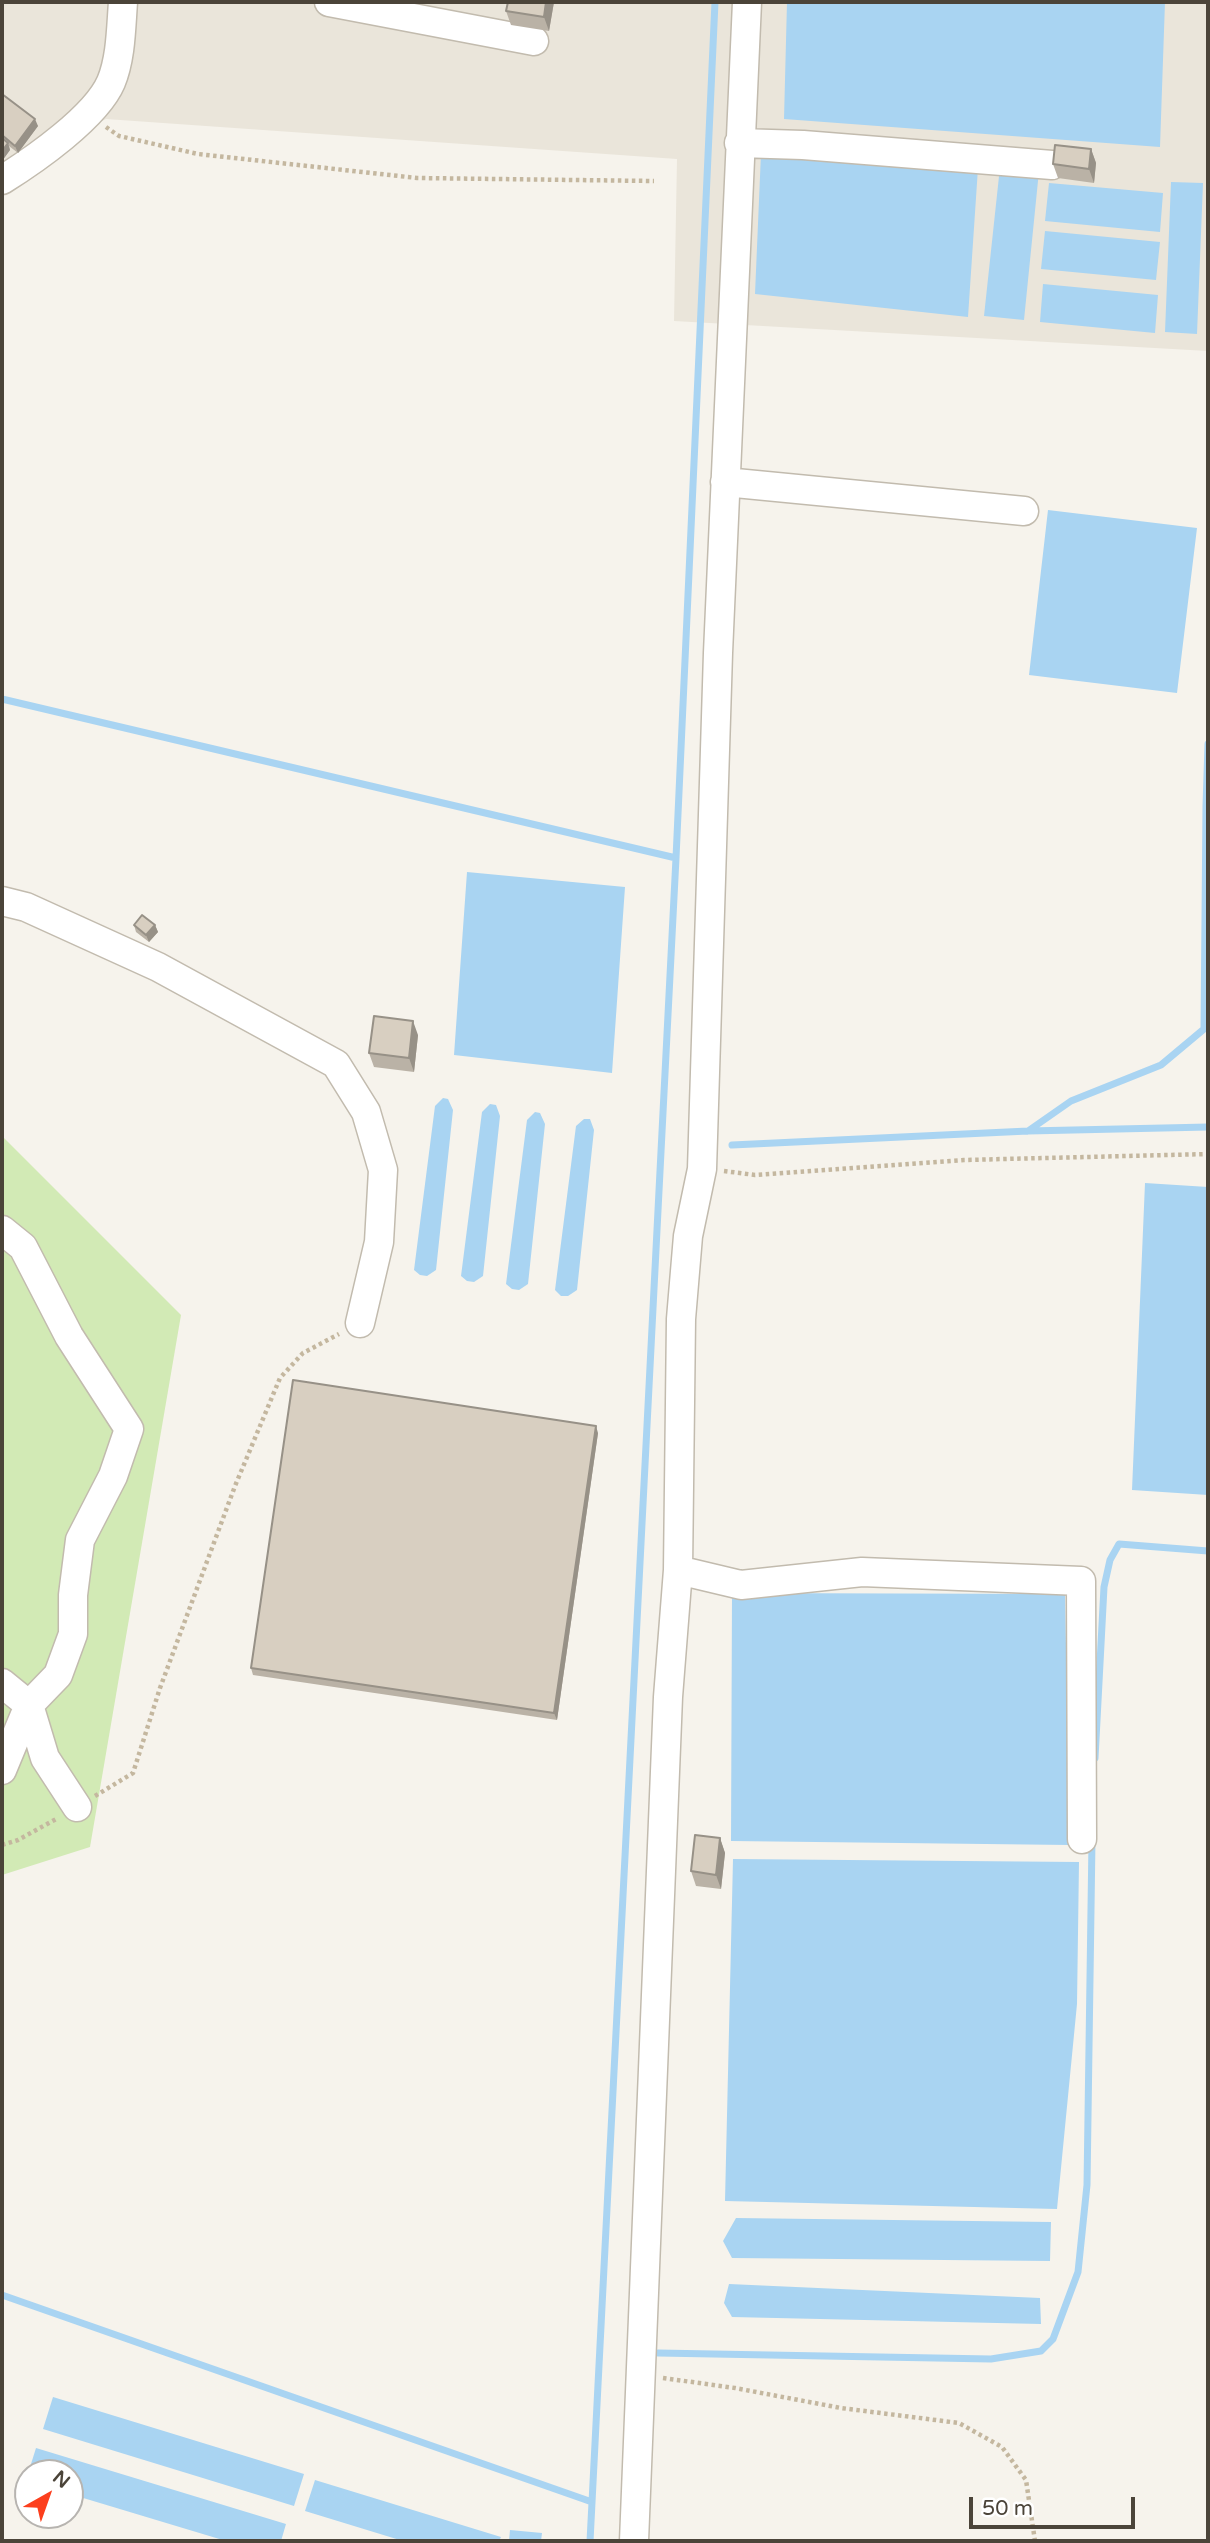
<!DOCTYPE html>
<html>
<head>
<meta charset="utf-8">
<style>
  body { margin:0 }
  #map { position:relative; width:1210px; height:2543px; overflow:hidden; background:#f6f3ec; font-family:"Varela Round",sans-serif }
  canvas { display:block }
  .frame { position:absolute; inset:0; border:4px solid #4b4439; pointer-events:none }
  .north { position:absolute; left:14px; top:2459px; width:70px; height:70px; box-sizing:border-box; background:#fff; border:2px solid #b7b4b0; border-radius:50%; rotate:40deg; font-size:19px; font-weight:700; line-height:28px; text-align:center; color:#4b4439 }
  .north::after { content:''; display:block; margin:auto; width:24px; height:32px; background:#fc3f1d; clip-path:polygon(50% 0,100% 100%,50% 72%,0 100%) }
  .scale { position:absolute; left:969px; top:2497px; width:166px; height:32px; box-sizing:border-box; border:4px solid #4b4439; border-top:0; padding-left:9px; font-size:21px; line-height:24px; white-space:nowrap; color:#4b4439; -webkit-text-stroke:5px #fff; paint-order:stroke }
</style>
</head>
<body>
<div id="map">
<canvas width="1210" height="2543"></canvas>
<div class="frame"></div>
<div class="north">N</div>
<div class="scale">50 m</div>
</div>
<script>
const ctx = document.querySelector('canvas').getContext('2d');
ctx.lineJoin = 'round';
function paint(path, color) { ctx.fillStyle = color; ctx.fill(path, 'evenodd'); }
function stroke(path, color, width, dash) { ctx.strokeStyle = color; ctx.lineWidth = width; ctx.lineCap = dash ? 'butt' : 'round'; ctx.setLineDash(dash || []); ctx.stroke(path); }
paint(new Path2D(`
  M2,2H1208V351L674,321L677,159L106,119L2,174Z`), '#eae5da');
paint(new Path2D(`
  M2,1136L181,1315L90,1847L2,1875Z`), '#d2eab5');
paint(new Path2D(`
  M787,2H1165L1160,147L784,119Z
  M761,153L978,168L968,317L755,294Z
  M1000,167L1039,171L1024,320L984,316Z
  M1171,182L1203,183L1197,334L1165,332Z
  M1049,183L1163,193L1160,232L1045,221Z
  M1045,231L1160,242L1156,280L1041,269Z
  M1043,284L1158,295L1155,333L1040,322Z
  M1048,510L1197,528L1177,693L1029,675Z
  M467,872L625,887L612,1073L454,1055Z
  M443,1098L448,1099L453,1110L436,1270L427,1276L420,1275L414,1270L435,1106Z
  M490,1104L496,1105L500,1116L483,1276L474,1282L467,1281L461,1276L482,1112Z
  M535,1112L540,1113L545,1124L528,1284L519,1290L512,1289L506,1284L527,1120Z
  M584,1119H590L594,1130L577,1290L568,1296H561L555,1290L576,1126Z
  M1145,1183L1208,1187V1495L1132,1490Z
  M732,1593L1065,1594L1070,1845L731,1841Z
  M733,1859L1079,1862L1077,2004L1057,2209L725,2201Z
  M736,2218L1051,2222L1050,2261L732,2258L723,2241Z
  M729,2284L1040,2298L1041,2324L732,2317L724,2303Z
  M53,2397L304,2474L294,2506L43,2429Z
  M36,2448L286,2524L281,2541H226L70,2494V2473H28V2481L26,2480Z
  M315,2480L501,2537L499,2541H403L305,2511Z
  M510,2530L542,2533L541,2541H509Z`), '#a9d4f2');
stroke(new Path2D(`
  M2,699L676,858
  M1028,1131L1071,1101L1161,1065L1204,1029L1206,806L1208,744
  M732,1145L1028,1131L1208,1127
  M1095,1758L1104,1587L1110,1560L1119,1544L1208,1551
  M2,2295L592,2502
  M658,2353L991,2359L1041,2351L1053,2339L1078,2272L1087,2185L1092,1840
  M590,2541L676,858L715,2`), '#a9d4f2', 7);
const minor = new Path2D(`
  M329,2L534,41
  M739,143L803,145L1052,165
  M2,180C34,160 96,117 111,82C121,58 121,28 123,2
  M725,482L1024,511
  M2,901L26,907L158,967L336,1064L366,1112L383,1170L379,1242L360,1323
  M2,1230L23,1247L69,1336L129,1429L113,1476L80,1540L73,1595V1634L58,1675L29,1705L2,1770
  M678,1570L741,1585L862,1572L1081,1581L1082,1839
  M2,1683L29,1705L45,1758L77,1807
  M634,2541L668,1697L678,1570L681,1319L688,1236L702,1169L718,653L747,2`);
stroke(minor, '#c2bbae', 31);
stroke(new Path2D(`
  M106,127L119,136L198,154L417,178L654,181
  M724,1171L755,1175L964,1160L1208,1154
  M95,1796L133,1773L160,1688L235,1486L280,1378L303,1353L339,1334
  M2,1845L18,1840L58,1818
  M663,2378L735,2388L841,2408L959,2423L1002,2447L1026,2480L1035,2541`), '#c4b79f', 4.5, [3.5, 3.5]);
stroke(minor, '#fff', 28);
paint(new Path2D(`
  M508,2H554L549,31L511,25L506,11Z
  M2,94L38,126L18,153L9,146L10,150L2,161Z
  M1091,149L1096,163L1094,183L1058,178L1053,164Z
  M134,925H155L158,932L149,942L136,932Z
  M418,1035L414,1072L374,1067L369,1053Z
  M598,1433L557,1720L253,1675L251,1668Z
  M720,1838L725,1853L721,1889L696,1886L691,1871Z`), '#bab2a6');
paint(new Path2D(`
  M546,2H554L549,31L544,17Z
  M35,119L38,126L18,153L15,146Z
  M8,143L10,150L2,161V151Z
  M1091,149L1096,163L1094,183L1089,169Z
  M155,925L158,932L149,942L146,935Z
  M413,1021L418,1035L414,1072L409,1058Z
  M596,1426L598,1433L557,1720L554,1713Z
  M720,1838L725,1853L721,1889L716,1875Z`), '#979187');
const building = new Path2D(`
  M508,2H546L544,17L506,11Z
  M2,94L35,119L15,146L2,135Z
  M2,138L8,143L2,151Z
  M1055,145L1091,149L1089,169L1053,164Z
  M142,915L155,925L146,935L134,925Z
  M374,1016L413,1021L409,1058L369,1053Z
  M293,1380L596,1426L554,1713L251,1668Z
  M695,1835L720,1838L716,1875L691,1871Z`);
paint(building, '#d8cfc1');
stroke(building, '#979187', 2);
</script>
</body>
</html>
